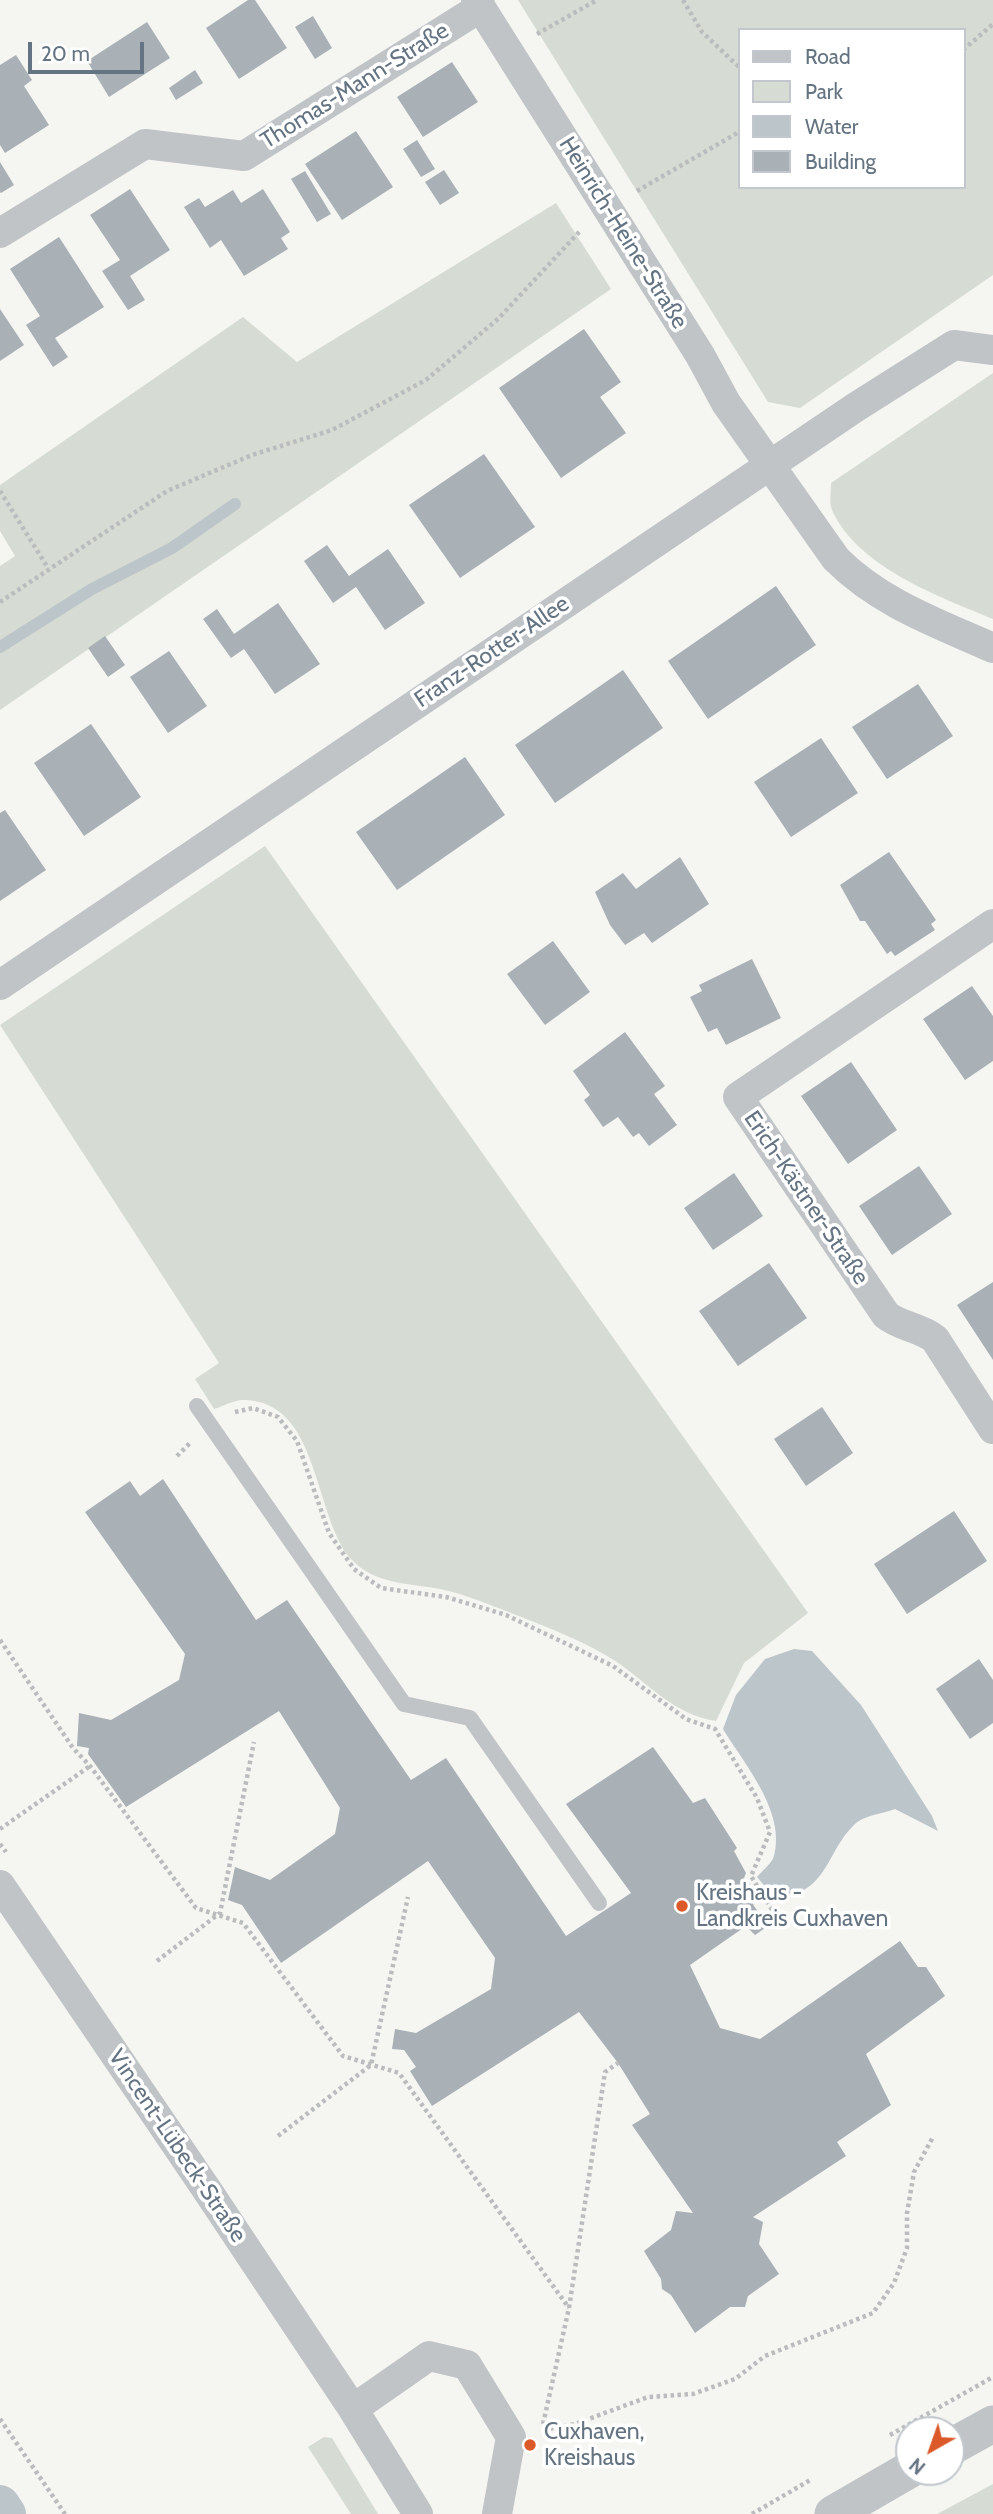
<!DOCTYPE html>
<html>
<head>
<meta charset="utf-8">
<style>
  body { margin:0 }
  #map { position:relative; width:993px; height:2514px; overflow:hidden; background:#f5f5f2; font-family:Cabin,sans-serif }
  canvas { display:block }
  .legend { position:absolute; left:738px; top:28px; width:228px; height:161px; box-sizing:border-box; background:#fff; border:2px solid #c1c7cd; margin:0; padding:9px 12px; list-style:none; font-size:21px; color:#657482 }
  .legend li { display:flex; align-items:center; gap:14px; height:35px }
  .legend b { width:35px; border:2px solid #c1c7cd }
  .north { position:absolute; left:895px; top:2416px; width:70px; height:70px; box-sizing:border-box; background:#fff; border:2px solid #c1c7cd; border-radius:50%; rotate:220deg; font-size:19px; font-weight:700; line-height:28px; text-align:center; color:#657482 }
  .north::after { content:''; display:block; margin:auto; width:24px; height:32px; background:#dc5a2a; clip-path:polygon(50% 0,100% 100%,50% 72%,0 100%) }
  .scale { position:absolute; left:28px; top:42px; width:116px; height:32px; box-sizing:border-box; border:4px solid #657482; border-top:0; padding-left:9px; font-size:21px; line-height:24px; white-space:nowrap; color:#657482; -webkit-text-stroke:5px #fff; paint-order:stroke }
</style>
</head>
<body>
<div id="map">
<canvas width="993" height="2514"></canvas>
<ul class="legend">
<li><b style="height:9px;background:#c0c4c7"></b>Road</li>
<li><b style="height:19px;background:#d6dcd3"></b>Park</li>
<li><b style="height:19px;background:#bcc5ca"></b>Water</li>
<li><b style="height:19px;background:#a9b1b6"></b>Building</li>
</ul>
<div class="north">N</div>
<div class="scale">20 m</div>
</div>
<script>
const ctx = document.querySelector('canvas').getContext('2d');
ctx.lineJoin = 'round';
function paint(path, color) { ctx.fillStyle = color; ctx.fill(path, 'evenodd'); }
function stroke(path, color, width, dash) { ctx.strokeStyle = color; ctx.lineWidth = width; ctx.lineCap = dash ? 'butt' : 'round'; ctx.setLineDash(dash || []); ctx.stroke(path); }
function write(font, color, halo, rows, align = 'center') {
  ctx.font = font + ' Cabin,sans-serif'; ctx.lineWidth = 7; ctx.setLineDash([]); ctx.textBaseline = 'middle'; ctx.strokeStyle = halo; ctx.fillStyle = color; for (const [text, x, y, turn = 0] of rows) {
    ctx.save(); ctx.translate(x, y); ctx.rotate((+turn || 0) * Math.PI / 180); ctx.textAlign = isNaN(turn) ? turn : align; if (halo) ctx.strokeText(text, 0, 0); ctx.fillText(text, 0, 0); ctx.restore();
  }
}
paint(new Path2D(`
  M518,0H993V275L800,408L768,402ZM739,30H963V187H739Z
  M556,203L611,289L0,710V566L15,556L0,531V485L243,317L297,362Z
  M993,373V619C940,597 857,567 832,510C829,502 831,492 831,483Z
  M265,846L808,1613L744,1663L716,1721C675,1715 650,1685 617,1662C585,1641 546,1627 511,1613C488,1604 464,1594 440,1589C409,1583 375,1585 351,1559C313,1516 320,1402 245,1400C236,1399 223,1406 214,1409L195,1379L219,1363L0,1025Z
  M324,2437L332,2438L378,2514H351L308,2447Z
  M993,2484V2514H937Z`), '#d6dcd3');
paint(new Path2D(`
  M794,1649L812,1651L861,1705L932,1816L938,1831L895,1809C884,1813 863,1816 855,1824C825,1852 829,1894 775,1898L757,1877C762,1871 772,1863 774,1856C786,1812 745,1765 723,1729L736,1695L765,1659Z`), '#bcc5ca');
stroke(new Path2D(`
  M0,647L92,589L172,548L235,504`), '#bcc5ca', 12);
stroke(new Path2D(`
  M0,2505L6,2514`), '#bcc5ca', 40);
paint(new Path2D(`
  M248,0H255L287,48L239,79L206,28Z
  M313,16L332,48L315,59L295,27Z
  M147,22L170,58L109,97L87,61Z
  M16,55L32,80L24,86L49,125L5,153L0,145V65Z
  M452,62L478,102L423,137L397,97Z
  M195,70L203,83L176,100L169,88Z
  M356,131L393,187L342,220L305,164Z
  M417,140L435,169L421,177L403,149Z
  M0,162L14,185L1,193L0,192Z
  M444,170L459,193L440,205L425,182Z
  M305,171L331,214L317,222L291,179Z
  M130,189L170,250L130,276L145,300L128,310L102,271L120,260L90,215Z
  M263,189L290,232L281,238L288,249L244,276L221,240L210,248L184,207L199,198L205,207L233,190L241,203Z
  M59,237L104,307L55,338L68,357L53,367L26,325L40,316L10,269Z
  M0,309L24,345L0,361Z
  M584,329L621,382L600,397L626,433L561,478L499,388Z
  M484,454L535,527L460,578L409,505Z
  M327,545L349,576L388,549L425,603L385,630L356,587L333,603L304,561Z
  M776,586L816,645L708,719L668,661Z
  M278,603L320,664L275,694L244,649L231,658L203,619L217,609L234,634Z
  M105,636L125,665L108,677L88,648Z
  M169,651L207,706L168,733L130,677Z
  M623,670L663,728L555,803L515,745Z
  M918,684L953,736L887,779L852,727Z
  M91,724L141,797L84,836L34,763Z
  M821,738L858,793L791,837L754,782Z
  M465,757L505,815L397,890L356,832Z
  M5,810L46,870L0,901V813Z
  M889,852L936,920L931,924L935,930L895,956L891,951L887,954L865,921H860L840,885Z
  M680,857L709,904L652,943L644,933L625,945L610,925L595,892L623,873L636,889Z
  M553,941L590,992L545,1025L507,974Z
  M752,959L781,1018L726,1045L717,1028L708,1032L690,997L702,991L699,985Z
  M972,986L993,1016V1061L965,1080L923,1019Z
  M625,1032L665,1086L654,1094L677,1125L649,1146L639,1133L633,1137L618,1117L603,1127L584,1100L590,1095L573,1071Z
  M851,1062L897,1130L848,1164L801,1096Z
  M919,1166L952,1214L892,1255L859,1206Z
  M734,1173L763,1216L713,1250L684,1208Z
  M769,1263L807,1318L738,1366L699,1311Z
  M993,1282V1360L957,1305Z
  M822,1407L853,1453L806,1486L774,1439Z
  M163,1479L256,1620L287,1600L411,1780L446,1758L566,1936L631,1893L566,1804L653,1747L693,1803L705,1798L737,1848L734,1851L746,1873L744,1878L755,1890L749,1895L754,1906L768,1926L755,1935L746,1926L690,1965L720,2028L760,2039L900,1941L918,1967H926L945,1996L866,2054L891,2105L837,2142L846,2156L753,2217L763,2222L759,2244L779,2274L748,2296L745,2307H730L695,2333L671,2295L662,2289L661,2279L644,2251L671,2230L676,2211L693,2213L632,2125L650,2114L618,2063L579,2012L432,2106L410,2071L416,2067L404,2050L392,2049L395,2029L416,2033L491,1989L495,1958L428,1861L281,1963L242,1905L228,1900L235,1867L270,1880L335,1834L340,1808L279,1711L126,1807L88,1754L89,1748L77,1746L79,1713L111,1720L179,1680L185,1654L85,1512L130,1481L140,1496Z
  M954,1511L987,1561L907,1614L874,1564Z
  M979,1659L993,1680V1723L970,1739L936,1689Z`), '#a9b1b6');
stroke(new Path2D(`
  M683,0L702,32L739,67
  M537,34L597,0
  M963,50L993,24
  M637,191L739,132
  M0,491L48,568
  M0,602L167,491L252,455L332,430L426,380L498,319L581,230
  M235,1412L253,1408L278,1417L297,1441L329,1533L354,1569L381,1588L446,1597L506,1615L613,1666L686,1719L715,1729L757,1798L770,1832L751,1876L781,1924
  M177,1456L191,1442
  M0,1640L73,1748L90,1766L196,1908L243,1923L343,2056L399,2073L569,2308
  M0,1829L90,1766
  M0,1844L6,1852
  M157,1961L220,1913L254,1742
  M278,2136L371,2065L408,1897
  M0,2419L65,2514
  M543,2424L569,2308L605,2072L618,2063
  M543,2430L575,2424L648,2397L693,2394L735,2379L765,2356L873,2313L894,2283L907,2248V2213L914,2172L933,2137
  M890,2435L993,2377
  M752,2514L812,2479`), '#babcbe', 4.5, [3.5, 3.5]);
stroke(new Path2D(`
  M197,1406L404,1704L470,1718L599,1903`), '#c0c4c7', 16);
stroke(new Path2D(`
  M476,0L700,355L726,403L836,559C880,603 937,623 993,648
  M0,233L145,144L244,156L481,7
  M993,924L738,1097L886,1315C901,1327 920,1327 935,1339L993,1429
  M0,985L856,407L954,345L993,350
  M0,1885L207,2190L353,2409L418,2514
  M353,2409L429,2356L467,2365L511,2437L497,2514`), '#c0c4c7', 30);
stroke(new Path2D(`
  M951,2447L993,2424
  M833,2514L909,2470`), '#c0c4c7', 37);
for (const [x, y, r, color] of [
  [682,1906,7,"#dc5a2a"],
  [530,2445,7,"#dc5a2a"]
]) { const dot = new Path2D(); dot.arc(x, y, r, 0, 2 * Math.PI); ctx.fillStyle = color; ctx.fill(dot); stroke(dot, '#fff', 2.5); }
write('23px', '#657482', '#fff', [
  ["Thomas-Mann-Straße",355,86,-32],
  ["Heinrich-Heine-Straße",623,233,58],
  ["Franz-Rotter-Allee",492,652,-34],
  ["Erich-Kästner-Straße",806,1198,56],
  ["Vincent-Lübeck-Straße",177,2146,56]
]);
write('23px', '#657482', '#fff', [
  ["Kreishaus -",696,1893],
  ["Landkreis Cuxhaven",696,1919],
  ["Cuxhaven,",544,2432],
  ["Kreishaus",544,2458]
], 'left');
</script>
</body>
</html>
